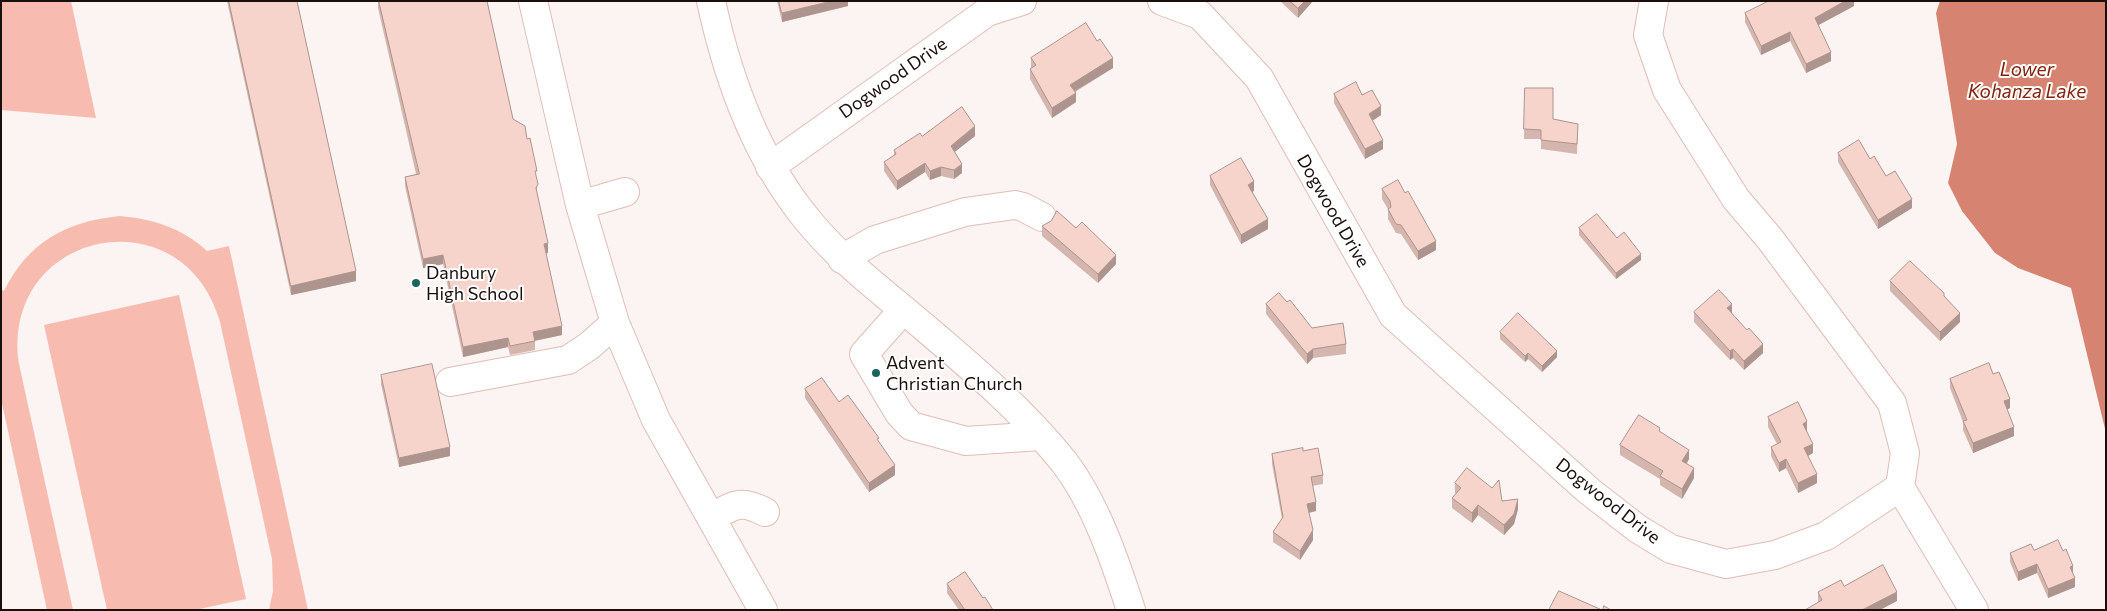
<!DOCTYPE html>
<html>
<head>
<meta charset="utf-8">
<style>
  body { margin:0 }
  #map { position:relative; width:2107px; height:611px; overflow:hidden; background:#fbf4f2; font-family:Commissioner,sans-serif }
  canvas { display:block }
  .frame { position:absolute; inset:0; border:2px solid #1b0f0c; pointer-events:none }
</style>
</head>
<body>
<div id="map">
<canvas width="2107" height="611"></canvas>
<div class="frame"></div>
</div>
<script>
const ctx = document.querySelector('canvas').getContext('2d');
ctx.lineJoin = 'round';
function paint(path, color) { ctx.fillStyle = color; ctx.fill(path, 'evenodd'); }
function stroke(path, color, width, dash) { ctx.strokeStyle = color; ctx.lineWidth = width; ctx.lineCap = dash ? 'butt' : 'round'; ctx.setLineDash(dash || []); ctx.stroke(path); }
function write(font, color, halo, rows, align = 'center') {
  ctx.font = font + ' Commissioner,sans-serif'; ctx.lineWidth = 4; ctx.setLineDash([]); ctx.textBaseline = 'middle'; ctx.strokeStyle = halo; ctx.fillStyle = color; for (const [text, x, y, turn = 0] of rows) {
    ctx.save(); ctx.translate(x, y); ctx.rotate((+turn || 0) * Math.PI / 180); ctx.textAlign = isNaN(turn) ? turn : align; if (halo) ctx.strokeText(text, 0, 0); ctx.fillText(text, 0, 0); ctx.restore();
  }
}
paint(new Path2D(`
  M1,1H71L96,118L1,110Z
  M120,216C153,219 182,228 207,251L229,246L308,610H269L273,591L272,559L220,322C183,192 0,230 19,364L73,610H47L1,399V289L4,291C28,242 67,221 120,216Z
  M179,295L246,599L195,610H107L44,325Z`), '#f7bcaf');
paint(new Path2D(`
  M1940,1H2106V433L2071,288L2018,268L1995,253L1962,211L1948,183L1957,144L1936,13Z`), '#d68471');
const minor = new Path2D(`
  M533,1L580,205L615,323L656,420L763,610
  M1162,1L1200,15L1259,78L1393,315L1589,491L1638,529L1671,549L1726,564L1775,555L1826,536L1900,487L1905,453L1892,403L1770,239L1736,199L1667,90L1648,35L1654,1
  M770,167L987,12L1022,1
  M580,205L625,192
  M842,259L875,240L965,212L1015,205L1023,207L1042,217
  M903,310L864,354L899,413L911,426L966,441L1041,436
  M450,382L568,360L589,346L615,323
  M1900,487L1974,610
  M711,518C734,505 740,499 765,512`);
const major = new Path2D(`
  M711,1C727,75 755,153 802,213C833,253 871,283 910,315C964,361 1019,406 1064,462C1096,504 1115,561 1131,610`);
stroke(minor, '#e0bdb5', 30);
stroke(major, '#e0bdb5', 30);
stroke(minor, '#fff', 28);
stroke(major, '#fff', 28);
paint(new Path2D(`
  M227,1H297L356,281L291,295Z
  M378,1H487L513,119L537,180V194L548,253H546L562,335L535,341V350L510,355L508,347L463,357L443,264L423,268L405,186V177L416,174L378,8Z
  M777,1H848V6L782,22Z
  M1280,1H1313L1298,18Z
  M1854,1V6L1818,25L1831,61L1806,73L1790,41L1761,55L1745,22V13Z
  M1031,58L1113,68L1075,92L1076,102L1052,118L1030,79V69L1031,68Z
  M1525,88L1553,119L1578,124L1577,154L1541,149V139H1524Z
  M1334,94L1362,95L1381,115L1372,121L1383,149L1365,159L1334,103Z
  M922,136H975L954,152L962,173L954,179L941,176L930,180L925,172L897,190L884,171V162L894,155V150Z
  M1838,153L1870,159L1886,176L1912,208L1878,229L1838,162Z
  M1210,176L1254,191L1252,192L1268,229L1241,244L1210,185Z
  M1382,189L1436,250L1418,260L1401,234L1396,233L1388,219V209L1382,199Z
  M1042,226L1076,228L1116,264L1098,283L1042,236Z
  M1579,228L1617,238L1641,260L1616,279L1579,235Z
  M1890,281L1944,296L1960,322L1940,341L1890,291Z
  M1287,302L1312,328L1346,344V354L1313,358L1307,364L1266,314V304Z
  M1694,312L1732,313L1763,353L1744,370L1733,358L1730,360L1694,322Z
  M1500,332L1557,357L1542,372L1528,359L1525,362L1500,339Z
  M1993,374L2010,408L2007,409L2014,436L1973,453L1963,430V422L1950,388V379Z
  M381,375L450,456L399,467L381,384Z
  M805,389L839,402L879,442L895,475L869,492L805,398Z
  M1768,417L1807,431L1813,453L1808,456L1817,483L1798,493L1786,468L1779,472L1771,456V447L1777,444L1768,427Z
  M1660,432L1689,459L1687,464L1694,478L1682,499L1660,485V479L1620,455V445Z
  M1303,451L1323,475V484L1312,486L1316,511L1309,513L1313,540L1300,560L1273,542V532L1282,519L1272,464V454Z
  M1455,483L1502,501L1518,509L1514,524L1504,535L1478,515L1472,523L1452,508V498L1456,493H1455Z
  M2034,550L2073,574L2075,587L2048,598L2037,573L2018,581L2010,562V553Z
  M947,584L983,598L993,610H959L947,593Z
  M1844,586L1897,601L1818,602V592Z`), '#d4b6af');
paint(new Path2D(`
  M832,1H848V6L782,22V13Z
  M1305,1H1313L1298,18V8Z
  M1845,1H1854V6L1815,27V18Z
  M1790,32V41L1761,55V46Z
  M1831,52V61L1806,73V64Z
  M1113,58V68L1070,94V85Z
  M1076,93V102L1052,118V108Z
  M1381,106V115L1369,123V114Z
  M975,126V136L951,155V146Z
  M1383,140V149L1365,159V149Z
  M925,163V172L897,190V181Z
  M962,164V173L954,179V170Z
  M941,167V176L930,180V171Z
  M1254,181V191L1248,194V185Z
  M1912,199V208L1878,229V220Z
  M1268,219V229L1241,244V235Z
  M1436,241V250L1418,260V251Z
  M548,243V253L544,254V244Z
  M1641,254V260L1616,279V273Z
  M443,255V264L423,268V259Z
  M1116,255V264L1098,283V274Z
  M356,271V281L291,295V286Z
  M1732,304V314L1727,308Z
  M1960,313V322L1940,341V332Z
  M562,326V335L533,341V332Z
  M508,338V347L463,357V347Z
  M1763,344V353L1744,370V361Z
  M1313,349V358L1307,364V354Z
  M1733,349V358L1730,360V351Z
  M1557,351V357L1542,372V366Z
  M1528,353V359L1525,362V356Z
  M2010,399V408L2004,411V401Z
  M1807,421V431L1803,433V424Z
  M2014,427V436L1973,453V443Z
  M1813,444V453L1804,458V448Z
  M450,447V456L399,467V458Z
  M1689,450V459L1682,470V461Z
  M1786,459V468L1779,472V463Z
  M895,465V475L869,492V483Z
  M1694,468V478L1682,499V489Z
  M1817,474V483L1798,493V483Z
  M1518,499V509L1514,524L1504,535V525Z
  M1316,502V511L1307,513V504Z
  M1478,505V515L1472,523V513Z
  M1313,530V540L1300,560V551Z
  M2037,564V573L2018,581V572Z
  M2073,566V575L2070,567Z
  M2075,578V587L2048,598V589Z
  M1897,592V601L1880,610H1862Z`), '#ad948e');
const building = new Path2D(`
  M229,1H297L356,271L291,286Z
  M379,1H487L513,119L525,126L527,139L530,138L537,171H535L538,184L536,188L548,243L544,244L562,326L533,332L535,341L510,346L508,338L463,347L443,255L423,259L405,177L419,174Z
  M779,1H832L782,13Z
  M1290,1H1305L1298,8Z
  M1769,1H1845L1815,18L1831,52L1806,64L1790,32L1761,46L1745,13Z
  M1086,23L1097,41L1100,39L1113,58L1070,85L1076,93L1052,108L1030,69L1036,65L1031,58Z
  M1356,82L1362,95L1372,90L1381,106L1369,114L1383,140L1365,149L1334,94Z
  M1525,88H1553V119L1578,124L1577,144L1541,140V130L1524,129Z
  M962,107L975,126L951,146L962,164L954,170L941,167L930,171L925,163L897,181L884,162L896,154L894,150L920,133L922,136Z
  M1859,140L1870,159L1874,156L1886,176L1895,171L1912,199L1878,220L1838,153Z
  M1241,158L1254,181L1248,185L1268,219L1241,235L1210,176Z
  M1398,180L1405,193L1408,191L1436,241L1418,251L1401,225L1396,224L1388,209L1391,207L1390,201L1382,189Z
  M1057,211L1076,228L1082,222L1116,255L1098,274L1042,226L1051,221Z
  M1597,214L1617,238L1624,232L1641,254L1616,273L1579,228Z
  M1910,261L1944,293V296L1960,313L1940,332L1890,281Z
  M1719,290L1732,304L1727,308L1747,330L1749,328L1763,344L1744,361L1733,349L1730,351L1694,312Z
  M1279,293L1287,302L1290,300L1312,328L1343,323L1346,344L1313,349L1307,354L1266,304Z
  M1518,313L1557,351L1542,366L1528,353L1525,356L1500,332Z
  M1989,363L1993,374L1999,372L2010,399L2004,401L2014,427L1973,443L1963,421L1967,420L1950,379Z
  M432,364L450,447L399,458L381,375Z
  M822,378L839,402L848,395L879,438L877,439L895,465L869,483L805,389Z
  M1798,402L1807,421L1803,424L1813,444L1804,448L1817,474L1798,483L1786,459L1779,463L1771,447L1781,442L1768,417Z
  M1639,415L1660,428L1659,431L1689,450L1682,461L1694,468L1682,489L1660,476L1663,471L1620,445Z
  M1303,448V451L1318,448L1323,475L1311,477L1316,502L1307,504L1313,530L1300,551L1273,532L1283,517L1272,454Z
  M1467,468L1492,488L1499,480L1502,501L1518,499L1514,514L1504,525L1478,505L1472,513L1452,498L1461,488L1455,483Z
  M2058,540L2063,551L2066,549L2073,566L2070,567L2075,578L2048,589L2037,564L2018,572L2010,553L2031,544L2034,550Z
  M1883,565L1897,592L1862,610H1805L1822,600L1818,592L1841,580L1844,586Z
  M965,572L983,598L985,597L993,610H965L947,584Z
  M1559,591L1602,610H1549Z
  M1604,606L1611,610H1603Z`);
paint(building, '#f7d4cb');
stroke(building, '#ad948e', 1);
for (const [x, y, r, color] of [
  [416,283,5,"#19645b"],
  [876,373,5,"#19645b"]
]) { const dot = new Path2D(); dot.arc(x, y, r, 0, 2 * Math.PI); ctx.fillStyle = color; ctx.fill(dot); stroke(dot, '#fff', 2); }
write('18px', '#1b0f0c', '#fff', [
  ["Dogwood Drive",893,78,-35],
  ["Dogwood Drive",1333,211,60],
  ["Dogwood Drive",1608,501,38]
]);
write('18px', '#1b0f0c', '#fff', [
  ["Danbury",426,273],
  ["High School",426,294],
  ["Advent",886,363],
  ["Christian Church",886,384]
], 'left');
write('italic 19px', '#83220c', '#fff', [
  ["Lower",2027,70],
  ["Kohanza Lake",2027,92]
]);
</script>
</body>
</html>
